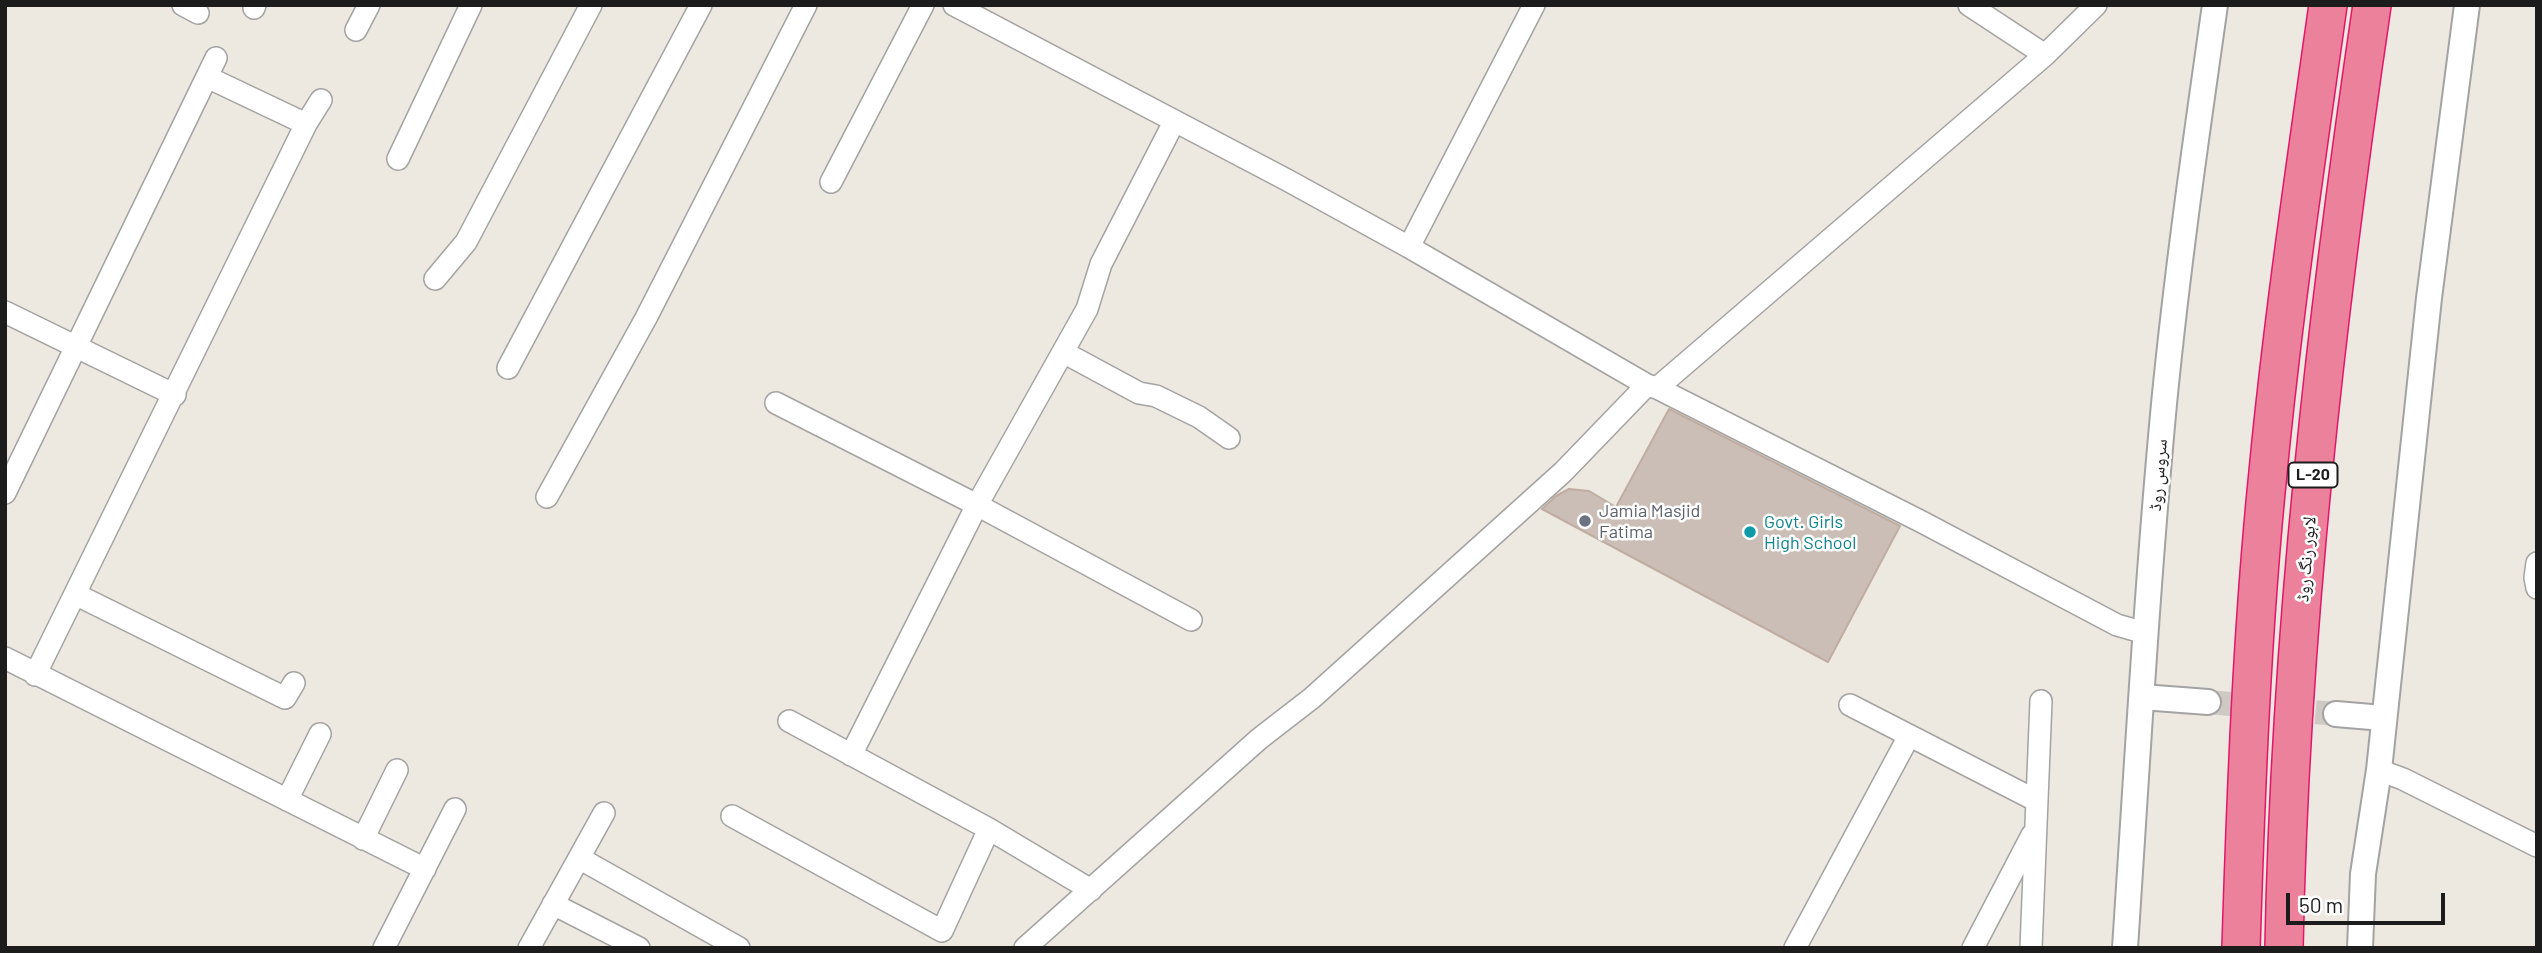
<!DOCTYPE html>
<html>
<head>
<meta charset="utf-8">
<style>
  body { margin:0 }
  #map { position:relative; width:2542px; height:953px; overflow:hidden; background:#eee9e0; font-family:Barlow,sans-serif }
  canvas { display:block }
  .frame { position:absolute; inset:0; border:7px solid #1c1c1c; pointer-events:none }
  .scale { position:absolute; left:2286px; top:893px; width:159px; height:32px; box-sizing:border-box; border:4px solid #1c1c1c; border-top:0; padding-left:9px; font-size:21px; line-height:24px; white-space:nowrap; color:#1c1c1c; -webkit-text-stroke:5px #fff; paint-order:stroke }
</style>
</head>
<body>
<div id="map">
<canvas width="2542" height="953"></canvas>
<div class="frame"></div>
<div class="scale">50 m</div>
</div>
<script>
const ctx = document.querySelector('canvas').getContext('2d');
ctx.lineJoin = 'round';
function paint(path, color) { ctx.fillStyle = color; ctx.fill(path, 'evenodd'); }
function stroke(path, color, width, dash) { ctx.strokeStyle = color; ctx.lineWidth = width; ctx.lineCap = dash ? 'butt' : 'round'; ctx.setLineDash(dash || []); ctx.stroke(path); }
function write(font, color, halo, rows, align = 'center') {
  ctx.font = font + ' Barlow,"Noto Naskh Arabic",sans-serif'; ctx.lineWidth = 5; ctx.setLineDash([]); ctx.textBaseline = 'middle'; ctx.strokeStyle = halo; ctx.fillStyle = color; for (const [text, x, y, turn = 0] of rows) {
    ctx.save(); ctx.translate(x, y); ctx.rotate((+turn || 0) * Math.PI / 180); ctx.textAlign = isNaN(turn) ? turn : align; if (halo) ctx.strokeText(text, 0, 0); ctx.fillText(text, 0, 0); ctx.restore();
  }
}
const building = new Path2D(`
  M1669,409L1900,526L1828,662L1542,509L1556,496L1569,489L1589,491L1616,507Z`);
paint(building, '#cabeb6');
stroke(building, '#c0ada2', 2);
stroke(new Path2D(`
  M2208,702L2336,714`), '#cecac3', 24, [24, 12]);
const minor = new Path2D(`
  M183,5L198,13
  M954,5L1287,180L1409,247L1647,385L1657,388L1922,522L2117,625L2145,633
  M1969,5L2045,55L2096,5
  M254,8L255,5
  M356,30L369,5
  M207,77L306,124
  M1174,122L1101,264L1087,309L977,505L1191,620
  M398,159L471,5
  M831,182L923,5
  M1409,247L1534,5
  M435,279L466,242L591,5
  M5,312L175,395
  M1063,352L1139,393L1156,396L1199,417L1229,438
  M508,368L701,5
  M1657,388L2045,55
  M776,403L977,505L851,755
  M5,493L216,58
  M547,497L646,318L806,5
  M2537,563L2535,578L2537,588
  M75,594L285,698L294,683
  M5,658L425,869
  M35,675L306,124L321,100
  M1850,705L2037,801
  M789,721L989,829
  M2379,770L2403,779L2537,846
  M287,800L320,734
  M732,816L942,931L989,829L1091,890
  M363,839L397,770
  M579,858L739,948
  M553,904L639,948
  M384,948L455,809
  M529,948L604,813
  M1025,948L1259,739L1312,698L1563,472L1647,385
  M1795,948L1909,736
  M1973,948L2032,835
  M2031,948L2041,701`);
const tertiary = new Path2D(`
  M2142,697L2208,702
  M2336,714L2383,718
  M2125,948C2137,767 2147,585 2164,404C2177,271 2196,138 2215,5
  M2360,948L2363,874L2379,770L2429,298L2467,5`);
const motorway = new Path2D(`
  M2241,948C2246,789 2252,630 2268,472C2283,316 2306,161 2328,5
  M2284,948C2290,632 2326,317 2372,5`);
stroke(minor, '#a3a3a3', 24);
stroke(tertiary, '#a3a3a3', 28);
stroke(motorway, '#e21769', 40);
stroke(minor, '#fff', 21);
stroke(tertiary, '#fff', 24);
stroke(motorway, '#ec819b', 37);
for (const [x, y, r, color] of [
  [1585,521,7,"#6b7280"],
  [1750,532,7,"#0f9aa8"]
]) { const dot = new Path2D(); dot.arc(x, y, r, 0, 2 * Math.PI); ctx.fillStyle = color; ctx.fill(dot); stroke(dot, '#fff', 2.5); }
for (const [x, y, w] of [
  [2313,475,49]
]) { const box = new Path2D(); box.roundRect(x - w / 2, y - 12.5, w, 25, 5); ctx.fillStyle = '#fff'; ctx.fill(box); stroke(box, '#1c1c1c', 2); }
write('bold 16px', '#1c1c1c', null, [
  ["L-20",2313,475]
]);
write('18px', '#1c1c1c', '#fff', [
  ["سروس روڈ",2158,475,-85],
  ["لاہور رنگ روڈ",2306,559,-85]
]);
write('18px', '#5b616d', '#fff', [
  ["Jamia Masjid",1599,511],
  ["Fatima",1599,532]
], 'left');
write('18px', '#0d838f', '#fff', [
  ["Govt. Girls",1764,522],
  ["High School",1764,543]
], 'left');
</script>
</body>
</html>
